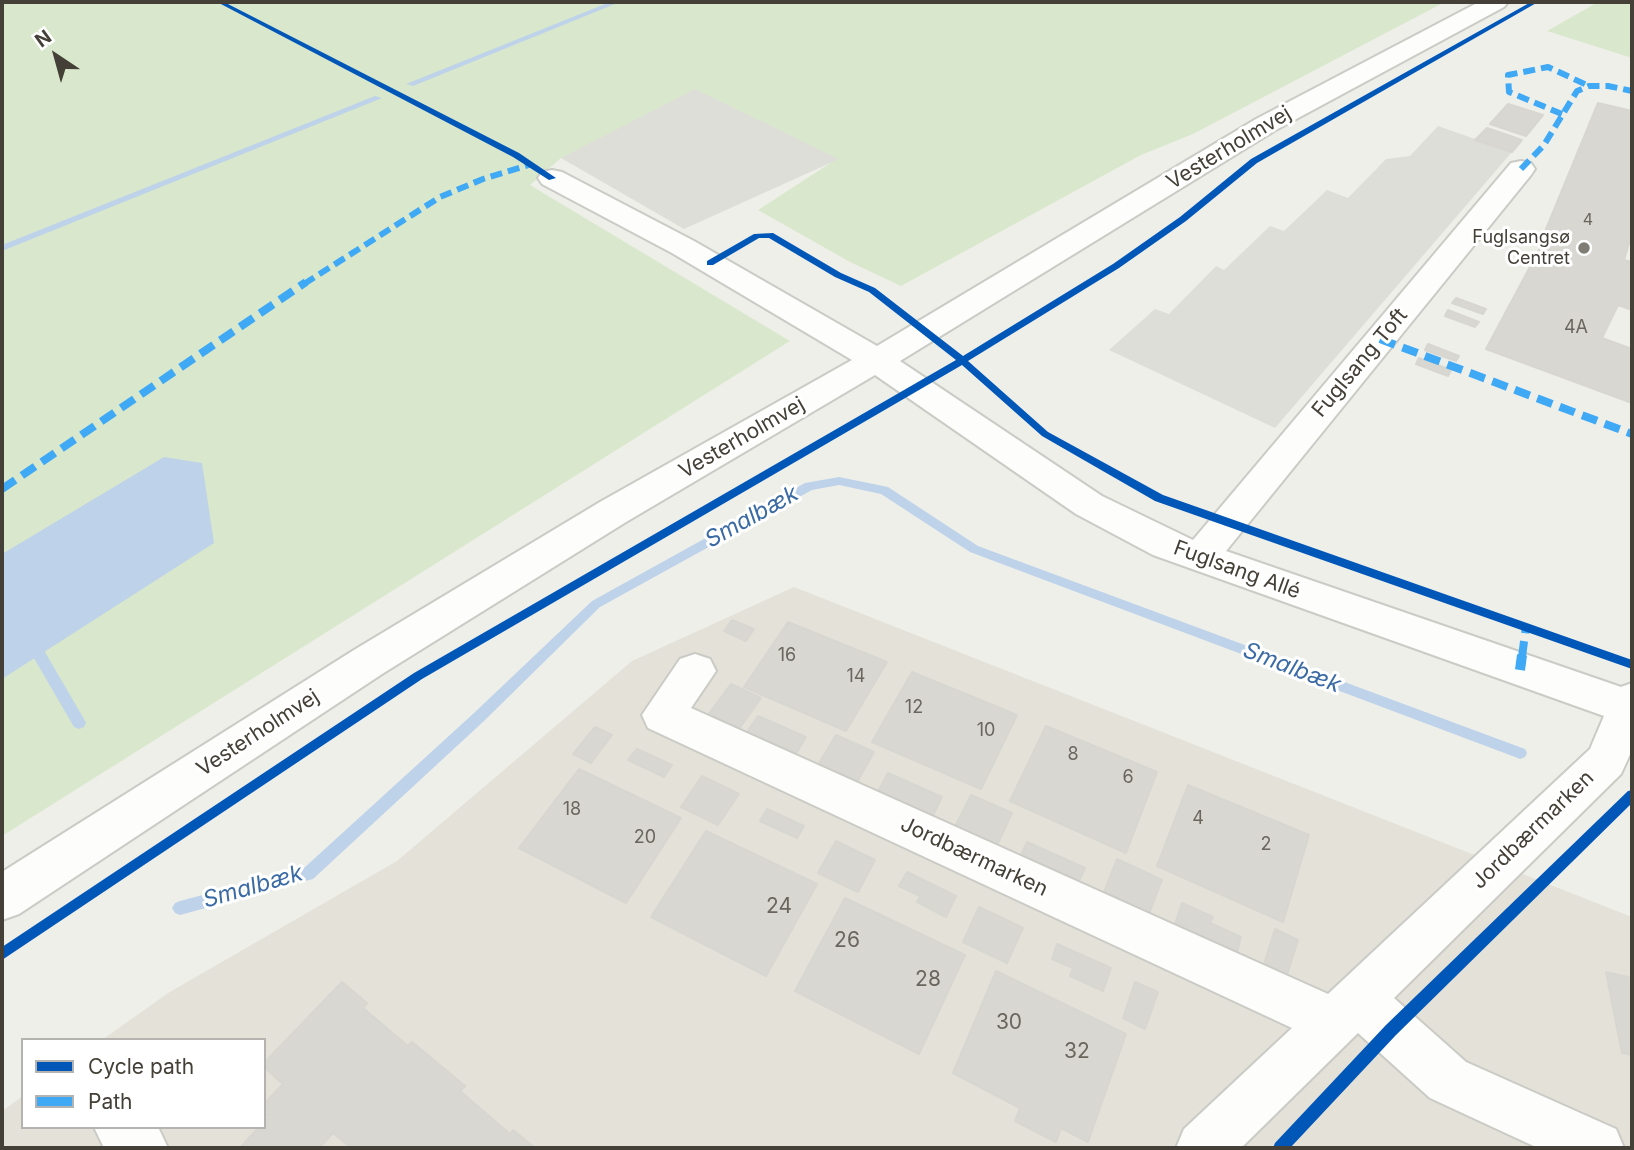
<!DOCTYPE html>
<html>
<head>
<meta charset="utf-8">
<style>
  body { margin:0 }
  #map { position:relative; width:1634px; height:1150px; overflow:hidden; background:#efefea; font-family:Inter,sans-serif }
  canvas { display:block }
  .frame { position:absolute; inset:0; border:4px solid #444037; pointer-events:none }
  .legend { position:absolute; left:21px; top:1038px; width:245px; height:91px; box-sizing:border-box; background:#fff; border:2px solid #b4b3af; margin:0; padding:9px 12px; list-style:none; font-size:21px; color:#444037 }
  .legend li { display:flex; align-items:center; gap:14px; height:35px }
  .legend b { width:35px; border:2px solid #b4b3af }
  .north { position:absolute; left:21px; top:21px; width:70px; height:70px; -webkit-text-stroke:5px #fff; paint-order:stroke; rotate:324deg; font-size:19px; font-weight:700; line-height:28px; text-align:center; color:#444037 }
  .north::after { content:''; display:block; margin:auto; width:24px; height:32px; background:#444037; clip-path:polygon(50% 0,100% 100%,50% 72%,0 100%) }
</style>
</head>
<body>
<div id="map">
<canvas width="1634" height="1150"></canvas>
<div class="frame"></div>
<ul class="legend">
<li><b style="height:9px;background:#0057b8"></b>Cycle path</li>
<li><b style="height:9px;background:#3fa9f5"></b>Path</li>
</ul>
<div class="north">N</div>
</div>
<script>
const ctx = document.querySelector('canvas').getContext('2d');
ctx.lineJoin = 'round';
function paint(path, color) { ctx.fillStyle = color; ctx.fill(path, 'evenodd'); }
function stroke(path, color, width, dash) { ctx.strokeStyle = color; ctx.lineWidth = width; ctx.lineCap = dash ? 'butt' : 'round'; ctx.setLineDash(dash || []); ctx.stroke(path); }
function write(font, color, halo, rows, align = 'center') {
  ctx.font = font + ' Inter,sans-serif'; ctx.lineWidth = 6; ctx.setLineDash([]); ctx.textBaseline = 'middle'; ctx.strokeStyle = halo; ctx.fillStyle = color; for (const [text, x, y, turn = 0] of rows) {
    ctx.save(); ctx.translate(x, y); ctx.rotate((+turn || 0) * Math.PI / 180); ctx.textAlign = isNaN(turn) ? turn : align; if (halo) ctx.strokeText(text, 0, 0); ctx.fillText(text, 0, 0); ctx.restore();
  }
}
paint(new Path2D(`
  M794,587L1632,917V1148H2V1111L23,1096V1127H264V1040H102L168,993L397,861L632,661Z`), '#e3e1d8');
paint(new Path2D(`
  M2,2H1445L1193,134L1141,155L901,286L850,262L758,210L838,158H561L530,185L790,341L2,836Z
  M1598,2H1632V58L1547,31Z`), '#d9e8cc');
paint(new Path2D(`
  M695,89L839,159L684,229L561,158Z
  M1438,126L1512,152L1275,428L1109,350L1155,309L1169,314L1216,266L1224,270L1270,226L1284,231L1327,190L1348,198L1386,159L1410,156Z`), '#deded9');
paint(new Path2D(`
  M164,457L202,463L214,543L2,679V554Z`), '#bed3e9');
paint(new Path2D(`
  M610,2H620L413,86L406,84Z
  M375,96L382,98L2,251V245Z
  M839,477L888,487L978,546L1525,749L1527,753L1525,757L1520,759L1515,757L970,552L881,494L839,485L812,490L600,607L484,721L313,879L180,915L175,913L172,908L175,903L180,901L304,868L474,713L592,601L805,483Z
  M33,639L38,640L84,719L86,723L84,727L79,729L74,727L28,648L27,644L28,640Z`), '#bed3e9');
const building = new Path2D(`
  M1598,103L1632,111V233L1624,260L1632,262V310L1618,305L1602,338L1632,349V403L1486,349L1547,235L1544,234Z
  M1508,104L1543,115L1526,136L1490,124Z
  M1487,128L1522,140L1512,152L1475,140Z
  M1456,298L1486,309L1483,314L1452,303Z
  M1448,310L1479,322L1475,327L1445,316Z
  M1428,344L1459,356L1456,361L1425,350Z
  M1419,358L1451,370L1448,376L1416,364Z
  M732,620L754,629L746,641L724,631Z
  M788,622L887,662L846,731L744,687Z
  M912,672L1017,715L981,789L872,742Z
  M731,684L761,698L739,729L708,715Z
  M758,716L806,737L796,754L747,732Z
  M1046,726L1157,772L1126,853L1010,801Z
  M595,727L612,735L591,763L573,754Z
  M836,735L874,752L857,782L818,765Z
  M637,749L672,765L664,777L628,760Z
  M579,769L681,818L626,903L519,848Z
  M888,773L942,797L932,817L878,792Z
  M702,776L739,794L718,825L681,807Z
  M1188,785L1309,835L1283,922L1157,866Z
  M971,795L1012,813L997,845L955,827Z
  M767,809L804,826L797,838L760,821Z
  M706,831L817,884L766,976L651,917Z
  M836,841L875,860L858,892L818,873Z
  M1027,842L1085,868L1079,881L1021,855Z
  M1117,859L1162,880L1149,914L1104,892Z
  M907,872L956,896L946,917L917,902L920,896L899,886Z
  M845,898L965,955L919,1054L795,991Z
  M1182,903L1213,917L1210,923L1241,937L1237,952L1175,924Z
  M979,907L1023,928L1007,963L963,942Z
  M1275,929L1298,940L1287,975L1264,964Z
  M1057,944L1111,968L1103,991L1070,976L1073,968L1052,959Z
  M996,971L1126,1034L1088,1142L1061,1128L1056,1142L1015,1121L1020,1108L953,1073Z
  M1606,972L1632,978V1055L1622,1053Z
  M342,982L367,1003L363,1008L408,1046L412,1042L465,1086L460,1091L510,1134L513,1130L535,1148H351L333,1133L319,1148H240L259,1127H264V1122L269,1117L264,1113V1104L283,1084L264,1067V1063Z
  M1135,982L1158,992L1145,1029L1123,1018Z`);
paint(building, '#d8d7d2');
stroke(building, '#d7d6d0', 2);
const minor = new Path2D(`
  M1479,2H1508L1504,7L1274,131L900,361L1102,496L1193,540L1511,163L1521,161L1531,163L1535,169L1531,175L1226,551L1621,687L1632,683V750L1621,774L1394,998L1466,1062L1616,1129L1624,1148H1538L1430,1098L1358,1033L1241,1148H1176L1184,1129L1292,1028L648,728L642,715L680,659L695,654L710,659L716,671L691,708L1328,994L1590,749L1604,716L1153,555L1076,514L875,375L626,522L382,674L19,914L2,920V872L354,650L600,502L852,360L672,253L542,184L538,178L542,172L552,170L562,172L694,241L877,346L1256,119Z
  M94,1127H158L168,1148H104Z`);
stroke(minor, '#cbcbc6', 4);
paint(minor, '#fdfdfc');
stroke(new Path2D(`
  M1562,114L1509,92L1508,75L1548,67L1589,86
  M1521,169L1544,145L1577,91L1589,86H1608L1632,91
  M304,284L440,197L483,179L532,164`), '#3fa9f5', 6, [12, 6]);
stroke(new Path2D(`
  M1380,339L1632,434
  M2,489L306,282
  M1522,657L1526,626`), '#3fa9f5', 8, [16, 8]);
stroke(new Path2D(`
  M1520,670L1522,655`), '#3fa9f5', 10, [21, 10]);
paint(new Path2D(`
  M217,2H224L519,153L556,178L549,180L513,157Z
  M1531,2H1538L1257,163L1186,221L1119,268L968,361L1048,432L1163,495L1632,660V669L1155,501L1042,436L962,365L422,679L2,960V947L414,673L956,360L869,292L835,277L769,238H759L713,265H707V261L754,234L773,233L841,273L875,288L963,356L1113,264L1180,217L1251,159Z
  M1632,790V803L1396,1035L1290,1148H1273L1275,1143L1386,1025L1628,791Z`), '#0057b8');
for (const [x, y, r, color] of [
  [1584,248,7,"#807d76"]
]) { const dot = new Path2D(); dot.arc(x, y, r, 0, 2 * Math.PI); ctx.fillStyle = color; ctx.fill(dot); stroke(dot, '#fff', 2.5); }
write('16px', '#6a665e', null, [
  ["4",1588,220]
]);
write('18px', '#444037', '#fff', [
  ["Fuglsangsø",1570,238],
  ["Centret",1570,259]
], 'right');
write('18px', '#6a665e', null, [
  ["4A",1576,328],
  ["16",787,656],
  ["14",856,677],
  ["12",914,708],
  ["10",986,731],
  ["8",1073,755],
  ["6",1128,778],
  ["18",572,810],
  ["4",1198,819],
  ["20",645,838],
  ["2",1266,845]
]);
write('21px', '#444037', '#fff', [
  ["Vesterholmvej",1229,148,-31],
  ["Fuglsang Toft",1360,363,-50],
  ["Vesterholmvej",742,438,-30],
  ["Fuglsang Allé",1237,570,20],
  ["Vesterholmvej",258,733,-33],
  ["Jordbærmarken",1533,830,-44],
  ["Jordbærmarken",974,857,25]
]);
write('21px', '#6a665e', null, [
  ["24",779,907],
  ["26",847,941],
  ["28",928,980],
  ["30",1009,1023],
  ["32",1077,1052]
]);
write('italic 23px', '#3b6ba5', '#fff', [
  ["Smalbæk",752,517,-29],
  ["Smalbæk",1292,668,21],
  ["Smalbæk",253,887,-16]
]);
</script>
</body>
</html>
